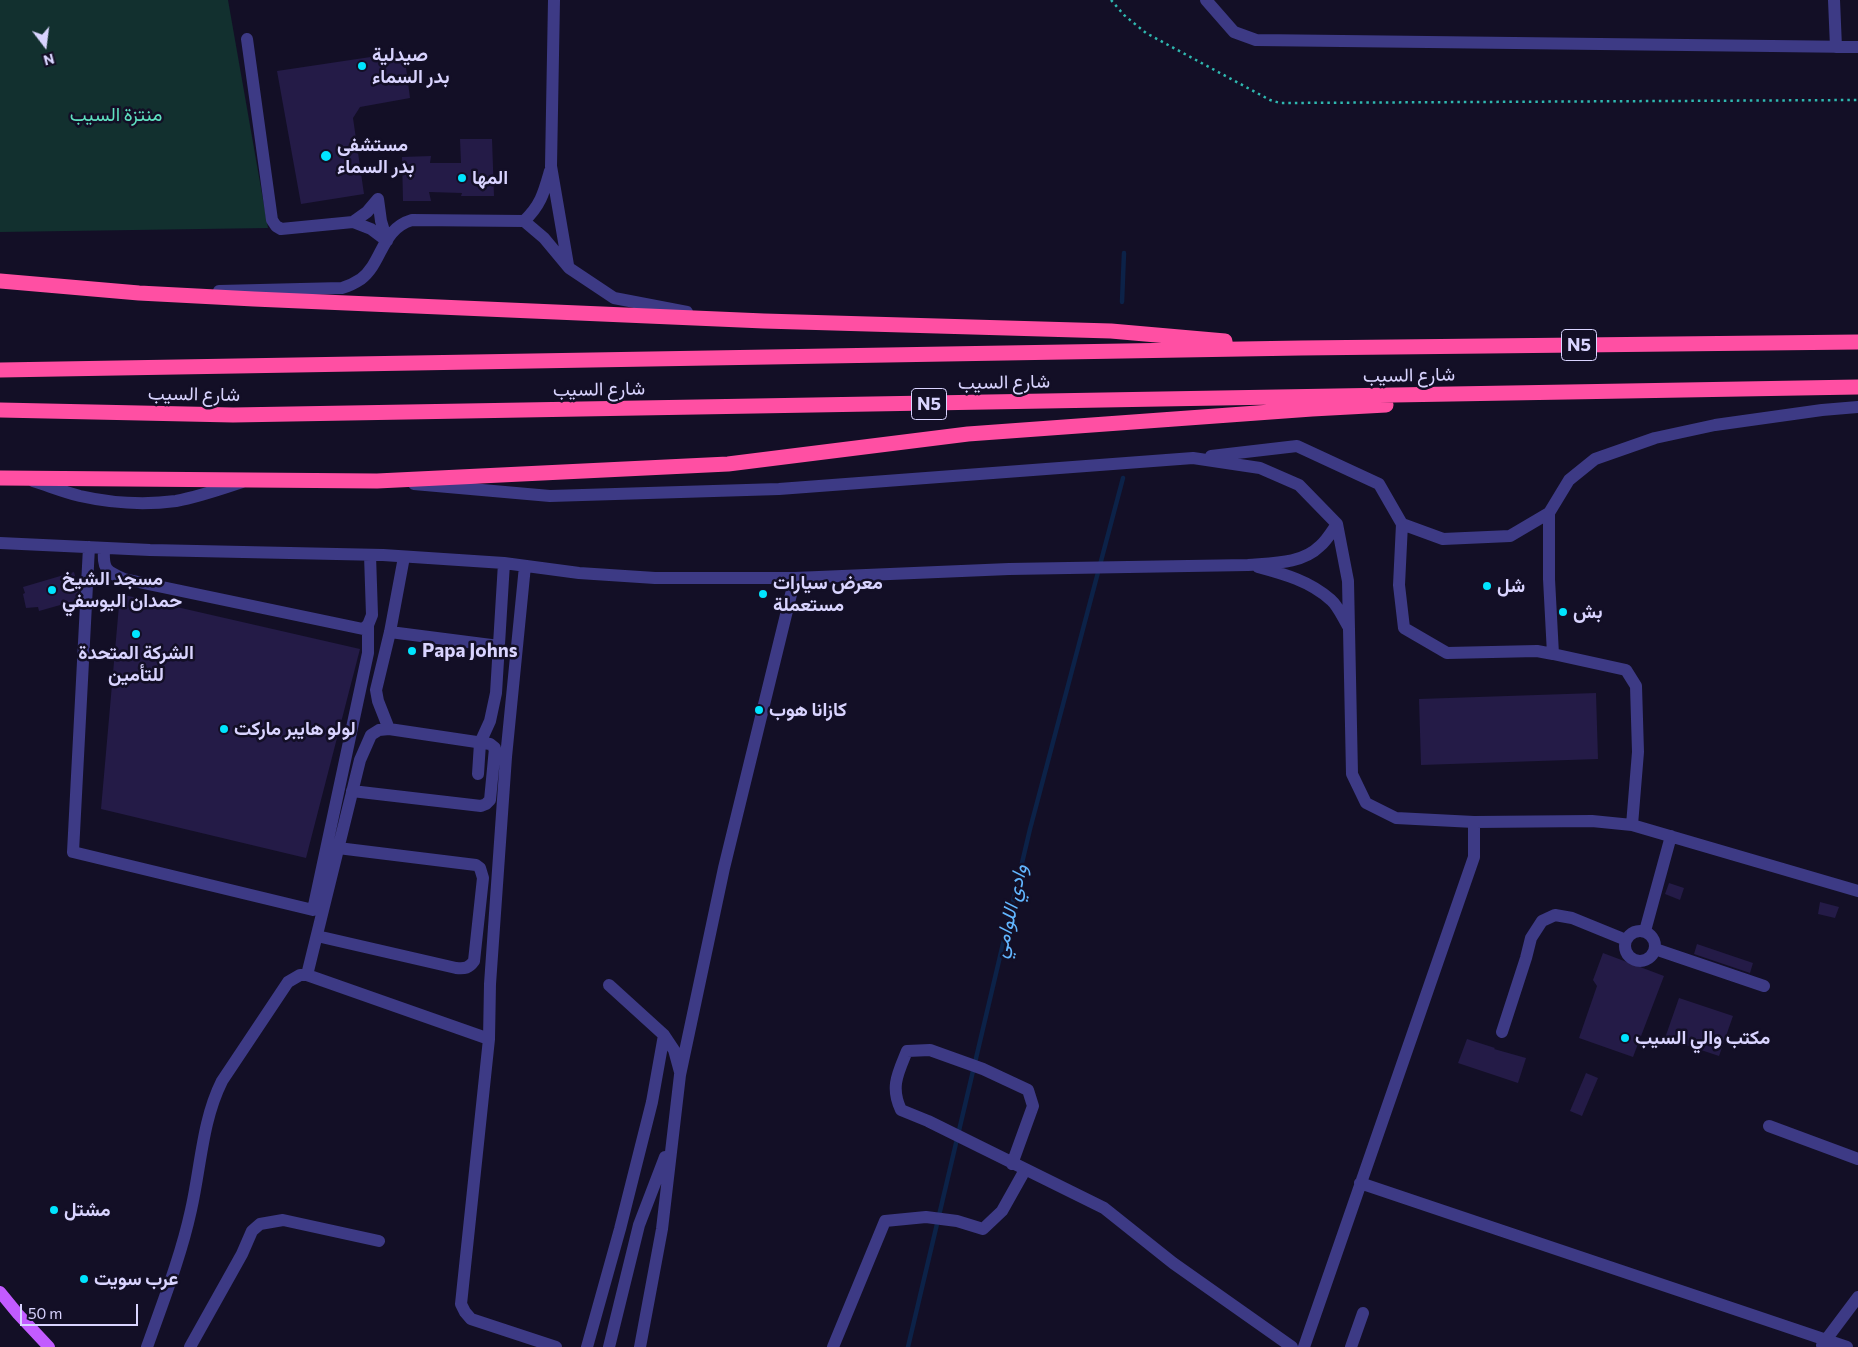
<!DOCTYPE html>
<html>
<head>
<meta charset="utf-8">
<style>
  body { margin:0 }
  #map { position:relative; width:1858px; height:1347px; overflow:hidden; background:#130f26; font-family:Commissioner,sans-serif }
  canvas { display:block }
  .north { position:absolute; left:20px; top:20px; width:50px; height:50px; -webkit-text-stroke:4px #130f26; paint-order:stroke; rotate:165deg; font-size:14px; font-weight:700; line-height:20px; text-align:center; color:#d9d4ff }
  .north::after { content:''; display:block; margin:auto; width:18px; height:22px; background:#d9d4ff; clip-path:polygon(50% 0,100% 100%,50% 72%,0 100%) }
  .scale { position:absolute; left:20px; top:1304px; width:118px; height:22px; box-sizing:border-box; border:2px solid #d9d4ff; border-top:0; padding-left:6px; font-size:15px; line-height:18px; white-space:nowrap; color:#d9d4ff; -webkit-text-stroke:4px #130f26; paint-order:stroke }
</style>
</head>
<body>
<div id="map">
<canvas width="1858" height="1347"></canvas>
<div class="north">N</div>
<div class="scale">50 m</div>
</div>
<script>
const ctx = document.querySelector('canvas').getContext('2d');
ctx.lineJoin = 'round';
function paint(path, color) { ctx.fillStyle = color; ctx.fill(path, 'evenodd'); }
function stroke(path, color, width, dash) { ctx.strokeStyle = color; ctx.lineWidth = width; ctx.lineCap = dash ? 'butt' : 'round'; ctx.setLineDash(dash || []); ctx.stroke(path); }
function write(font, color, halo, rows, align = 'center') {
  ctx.font = font + ' Commissioner,Vazirmatn,sans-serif'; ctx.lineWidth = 5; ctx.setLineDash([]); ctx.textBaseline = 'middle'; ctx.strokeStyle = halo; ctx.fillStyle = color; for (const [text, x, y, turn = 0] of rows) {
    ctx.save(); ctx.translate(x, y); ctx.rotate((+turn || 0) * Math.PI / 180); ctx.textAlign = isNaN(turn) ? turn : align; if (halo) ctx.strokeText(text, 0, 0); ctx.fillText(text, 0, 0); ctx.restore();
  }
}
paint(new Path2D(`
  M0,0H228L268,228L0,232Z`), '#12302f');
stroke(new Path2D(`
  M1122,302L1124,253
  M908,1347L1030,829L1123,478`), '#0c2248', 4.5);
paint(new Path2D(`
  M404,52L410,98L360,107L353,118L364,194L301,204L277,71Z
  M460,139H492L494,196H461L462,193L429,192L431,201H403L402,157L431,156L430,163H461Z
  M74,572L79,590L78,600L39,611L38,607L26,608L23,594L25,593L23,587Z
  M120,594L360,649L306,858L101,809Z
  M1596,693L1598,759L1421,765L1419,699Z
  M1669,883L1684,888L1680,900L1665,894Z
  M1820,902L1839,907L1835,918L1818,914Z
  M1697,944L1753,963L1750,973L1694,954Z
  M1603,953L1664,976L1633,1057L1579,1038L1597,986L1593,980Z
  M1679,998L1733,1016L1719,1056L1665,1038Z
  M1467,1039L1495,1048L1494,1049L1526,1058L1518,1083L1458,1063Z
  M1586,1073L1598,1078L1582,1116L1570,1111Z`), '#241b47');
stroke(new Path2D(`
  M1111,0L1124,15L1146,33L1270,100L1280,103L1858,100`), '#2fb8b0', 2.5, [2.5, 4]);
stroke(new Path2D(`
  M554,0L551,166L568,265
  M1206,0L1234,32L1256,40L1858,47
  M1834,0L1836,47
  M247,39L272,220L276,226L281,229L353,222L367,212L378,199
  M378,199L381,221L387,241
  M524,221C541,205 544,192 550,171
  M353,222L371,229L387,241
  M219,291L342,288C349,286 355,283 361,279C383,262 381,229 412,220L524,221L544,238L569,268L614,298L687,312
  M1211,456L1297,446L1379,484L1402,524L1399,585L1404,628L1447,653L1537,651L1553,654L1549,579V513
  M33,481C49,486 64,492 80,496C111,503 145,505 176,501C198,497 221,489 242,482
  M414,484L550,496L779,489L1193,458L1260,468L1299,485L1337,524L1348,581L1352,774L1366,803L1396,818L1474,822L1592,821L1632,825L1858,891
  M1402,524L1443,539L1510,536L1549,513L1569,480L1595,459L1655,438L1715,425L1822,410L1858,407
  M0,543L150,550L383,555L504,563L579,573L655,578H795L1009,569L1248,565C1273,563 1302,564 1320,546C1327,540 1332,531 1337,524
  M89,547L73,852L313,910L368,653V625
  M104,548C103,569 105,571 124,579L363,629L368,625L372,615L370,555
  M525,566L506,757L490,984L489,1039L461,1304L465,1312L471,1319L556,1347
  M1258,567C1284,574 1310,581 1331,600C1338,606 1343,618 1348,626
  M390,632L499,646
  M1553,654L1626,670L1636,686L1638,752L1632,825
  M389,729L378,701L376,690L390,632L404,557
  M478,774L480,743L490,721L496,693L504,563
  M1625 946a15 15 0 1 1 30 0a15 15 0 1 1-30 0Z
  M1645,931L1671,836
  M317,936L456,968C465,969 469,968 474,961L483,878L480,868L476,865L338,848
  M1655,949L1764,986
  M307,975L360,760L371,735L379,730L389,729L490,744L495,748L490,800L486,804L481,806L352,791
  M609,985L664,1035L674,1050L680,1072
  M1502,1032L1526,958L1531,938L1542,921L1555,915L1572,918L1626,940
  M1769,1126L1858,1159
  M1012,1164L1033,1106L1028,1090L983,1069L930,1050L907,1051C898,1073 890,1087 901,1110L928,1121L1104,1208L1173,1263L1292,1347
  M1360,1183L1847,1347
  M1822,1345L1858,1297
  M147,1347C163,1302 181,1256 191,1210C201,1166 202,1121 222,1081L288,982L300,975H307L489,1039
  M190,1347L242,1254L252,1231L260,1224L283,1220L379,1241
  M587,1347L620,1229L652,1102L664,1035
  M609,1347L639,1225L665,1157
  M640,1347L662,1229L680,1075L724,868L795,578
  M833,1347L885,1221L926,1217L957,1221L983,1229L1002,1211L1025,1170
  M1304,1347L1474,857V822
  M1351,1347L1363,1313`), '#3d3a85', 12);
stroke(new Path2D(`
  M0,1292L18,1314L49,1347`), '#c25bff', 12);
stroke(new Path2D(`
  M0,281L139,293L254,299L764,321L1111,331L1225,341
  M0,370L1301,348L1858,342
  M0,410L233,415L1858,387
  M0,478L377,481L728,464L968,434L1312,409L1386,405`), '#ff4fa3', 15);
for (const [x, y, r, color] of [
  [362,66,5,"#00e5ff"],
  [326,156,6,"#00e5ff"],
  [462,178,5,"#00e5ff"],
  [1487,586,5,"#00e5ff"],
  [52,590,5,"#00e5ff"],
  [763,594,5,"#00e5ff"],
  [1563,612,5,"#00e5ff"],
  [136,634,5,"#00e5ff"],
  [412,651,5,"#00e5ff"],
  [759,710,5,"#00e5ff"],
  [224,729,5,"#00e5ff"],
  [1625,1038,5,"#00e5ff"],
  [54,1210,5,"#00e5ff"],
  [84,1279,5,"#00e5ff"]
]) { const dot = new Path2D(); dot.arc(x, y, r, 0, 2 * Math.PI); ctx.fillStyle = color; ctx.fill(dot); stroke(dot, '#130f26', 2); }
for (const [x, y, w] of [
  [1579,345,35],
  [929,404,35]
]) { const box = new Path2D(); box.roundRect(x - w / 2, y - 15.5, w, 31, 4); ctx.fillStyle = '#130f26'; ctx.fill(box); stroke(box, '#d9d4ff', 1); }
write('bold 18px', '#d9d4ff', null, [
  ["N5",1579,345],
  ["N5",929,404]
]);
write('bold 19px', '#d9d4ff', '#130f26', [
  ["صيدلية",372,55],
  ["بدر السماء",372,77],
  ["مستشفى",337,145],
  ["بدر السماء",337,167],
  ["المها",472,178],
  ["مسجد الشيخ",62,579],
  ["حمدان اليوسفي",62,601],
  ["معرض سيارات",773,583],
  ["مستعملة",773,605],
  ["شل",1497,586],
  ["بش",1573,612],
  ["Papa Johns",422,651],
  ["الشركة المتحدة",136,653,"center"],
  ["للتأمين",136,675,"center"],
  ["كازانا هوب",769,710],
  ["لولو هايبر ماركت",234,729],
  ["مكتب والي السيب",1635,1038],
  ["مشتل",64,1210],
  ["عرب سويت",94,1279]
], 'left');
write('19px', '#5fe0c0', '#130f26', [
  ["منتزة السيب",116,115]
]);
write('19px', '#d9d4ff', '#130f26', [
  ["شارع السيب",1409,375,-1],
  ["شارع السيب",1004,382,-1],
  ["شارع السيب",599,389,-1],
  ["شارع السيب",194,394,1]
]);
write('italic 20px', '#62b6ff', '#130f26', [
  ["وادي اللوامي",1010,911,-77]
]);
</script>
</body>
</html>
